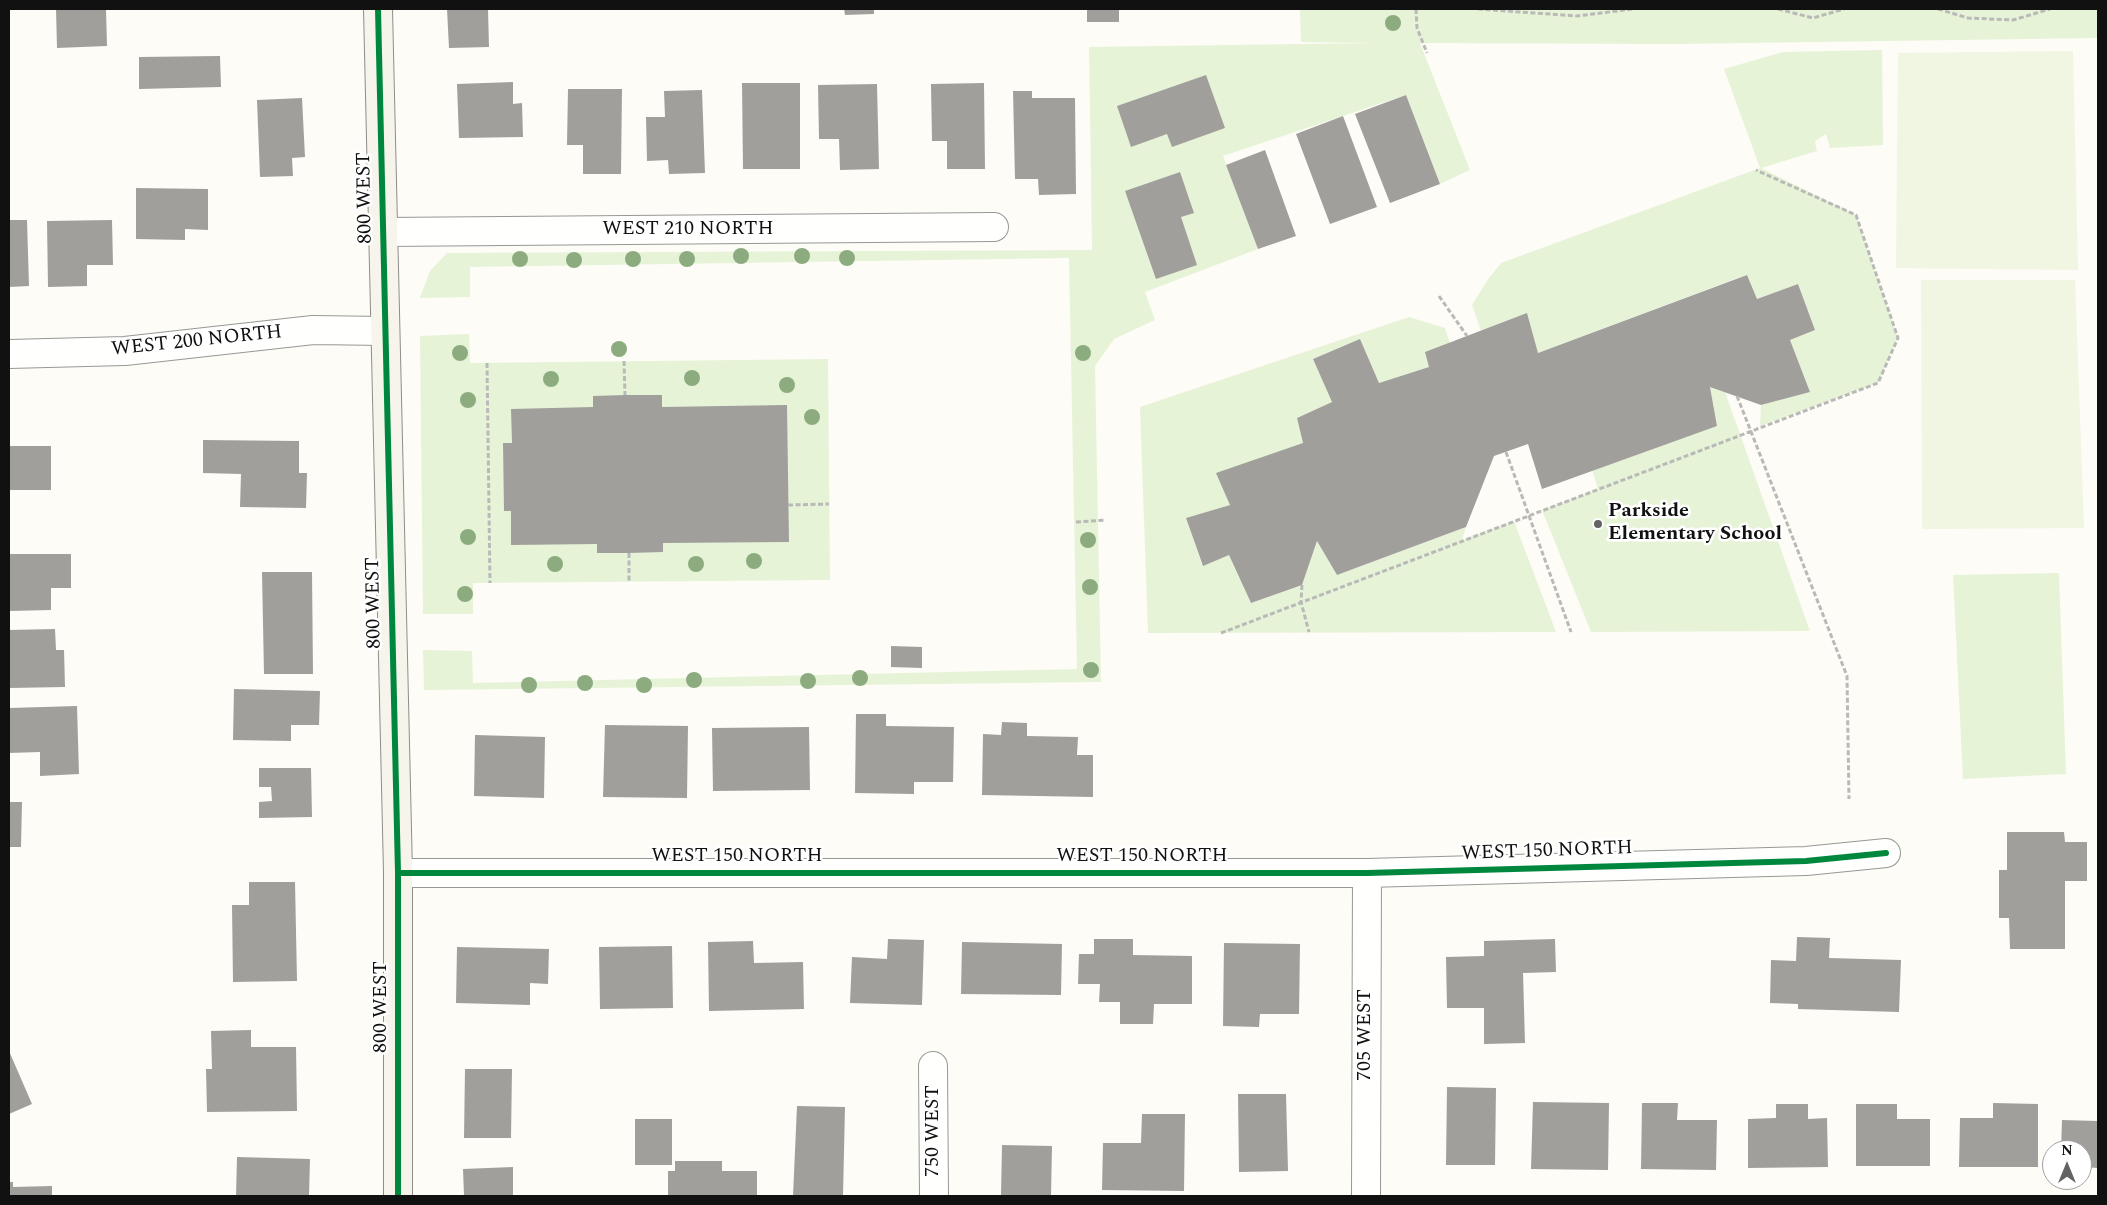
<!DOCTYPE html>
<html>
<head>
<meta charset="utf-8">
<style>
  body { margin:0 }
  #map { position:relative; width:2107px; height:1205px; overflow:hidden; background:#fdfcf7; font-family:Spectral,serif }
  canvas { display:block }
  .frame { position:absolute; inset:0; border:10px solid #111; pointer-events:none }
  .north { position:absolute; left:2042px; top:1140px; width:50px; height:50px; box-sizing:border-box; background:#fff; border:1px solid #a0a0a0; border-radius:50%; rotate:0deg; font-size:14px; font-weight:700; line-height:20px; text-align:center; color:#111 }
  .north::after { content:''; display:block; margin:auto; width:18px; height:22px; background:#646362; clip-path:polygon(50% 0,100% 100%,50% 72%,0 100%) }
</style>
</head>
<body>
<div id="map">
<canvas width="2107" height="1205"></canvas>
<div class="frame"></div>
<div class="north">N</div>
</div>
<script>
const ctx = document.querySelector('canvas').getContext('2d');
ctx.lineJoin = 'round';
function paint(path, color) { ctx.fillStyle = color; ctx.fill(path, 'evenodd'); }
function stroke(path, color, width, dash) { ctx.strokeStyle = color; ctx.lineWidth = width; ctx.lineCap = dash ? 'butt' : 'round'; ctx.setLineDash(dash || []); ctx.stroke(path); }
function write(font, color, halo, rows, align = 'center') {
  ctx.font = font + ' Spectral,serif'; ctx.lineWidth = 5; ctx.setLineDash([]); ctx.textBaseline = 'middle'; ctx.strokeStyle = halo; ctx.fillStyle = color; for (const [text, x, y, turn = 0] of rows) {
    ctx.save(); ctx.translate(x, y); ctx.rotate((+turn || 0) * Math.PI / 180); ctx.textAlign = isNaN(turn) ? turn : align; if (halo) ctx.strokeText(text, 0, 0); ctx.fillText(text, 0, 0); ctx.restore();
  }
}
paint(new Path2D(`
  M1300,9H2098V38L1674,44L1420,43L1470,170L1440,184L1406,95L1223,156L1258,249L1145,292L1155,320L1114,339L1095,366L1101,682L424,690L423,650L472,651L473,683L1077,669L1069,258L470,267V297L420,298L430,271L447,253L1092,250L1089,47L1374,43L1301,42Z
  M1882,50L1883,145L1830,148L1826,134L1815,141L1817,151L1761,168L1856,215L1898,338L1878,383L1760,426L1761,405L1810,392L1790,340L1815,330L1798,284L1757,299L1746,275L1538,353L1481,331L1472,305L1489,278L1501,263L1760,168L1724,69L1783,52Z
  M1409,317L1445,328L1450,343L1429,367L1379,383L1360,340L1313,359L1332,402L1297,418L1303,443L1230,505L1186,518L1202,565L1229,555L1251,603L1302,585L1317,541L1337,575L1466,527L1462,540L1514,521L1556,632L1148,633L1140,407Z
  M469,334L470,363L828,359L830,580L473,583V614H423L420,336Z
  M1710,387L1725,392L1810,631L1591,632L1542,510L1598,489L1592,470L1717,426Z
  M2059,573L2066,774L1963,779L1953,575Z`), '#e7f3d7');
paint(new Path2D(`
  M2073,51L2078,270L1896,268L1898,53Z
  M1921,280H2075L2084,528L1922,529Z`), '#f0f6e1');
paint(new Path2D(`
  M56,9H106L107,46L57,48Z
  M447,9H488L489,47L449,48Z
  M844,9H874V14L845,15Z
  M1087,9H1119V22H1087Z
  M220,56L221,87L139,89V57Z
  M1206,75L1225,128L1172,147L1167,134L1131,147L1117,106Z
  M513,82V104L522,103L523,137L459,138L457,84Z
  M742,83H800V169H743Z
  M984,83L985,169H947V141H932L931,84Z
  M877,84L879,169L840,170L839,139H819L818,85Z
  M568,89H622L621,174H583V145H567Z
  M702,90L705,173L669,174L668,160L647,161L646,117H665L664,91Z
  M1013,91H1032V98H1075L1076,194L1039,195L1038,179H1015Z
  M1406,95L1440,184L1390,203L1355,114Z
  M302,98L305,157L292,158L293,176L260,177L257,100Z
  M1343,116L1377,207L1330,224L1296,134Z
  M1265,150L1296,236L1258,249L1226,165Z
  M1180,172L1194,213L1181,217L1197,265L1156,279L1125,191Z
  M136,188L208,189V230L185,229V240L136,239Z
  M9,220H27L29,286L9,287Z
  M112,220L113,265H87V286L48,287L47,221Z
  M1747,275L1757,299L1798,284L1815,330L1790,340L1810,392L1761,405L1710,387L1717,426L1542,489L1528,444L1494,456L1466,527L1337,575L1317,541L1302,585L1251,603L1229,555L1203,566L1186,518L1230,505L1216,473L1303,443L1297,418L1332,402L1313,359L1360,339L1379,383L1429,367L1425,352L1527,313L1538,353Z
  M625,395H662V407L787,405L789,542L663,543V552L629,553H597V544L511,545V511H504L503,443H512L511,409L593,407V396Z
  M203,440L299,441V473H307L306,508L240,507L241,474L203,473Z
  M9,446H51V490H9Z
  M9,554H71V588H51V610L9,611Z
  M262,572H312L313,674H264Z
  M55,629L56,650H64L65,687L9,688V630Z
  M891,646L922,647V668L891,667Z
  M234,689L320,691L319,725H291V741L233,740Z
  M77,706L79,774L40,776V752L9,753V708Z
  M856,714H886V726L954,727L953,782H914V794L855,793Z
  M1002,722L1027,723V736L1078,737L1077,755H1093V797L982,795L983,734L1001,735Z
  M605,725L688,726L687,798L603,797Z
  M809,727L810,790L713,791L712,728Z
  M475,735L545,737L544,798L474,796Z
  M259,768H311L312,817L259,818V802L272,801L271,787H259Z
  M9,802H22L21,847H9Z
  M2007,832H2064L2065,842H2087V881H2065V949H2010L2009,918H1999V870H2007Z
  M249,882H295L297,981L233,982L232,905H249Z
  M1797,937L1830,938L1829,958L1901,960L1899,1012L1798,1009V1004L1770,1003L1771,960L1796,961Z
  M888,939L924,940L922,1005L850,1003L852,957L887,959Z
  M1094,939H1133V955L1192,956V1004H1154L1153,1024H1120V1002H1099L1100,984H1078L1079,954H1094Z
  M1555,939L1556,972L1523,973L1525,1043L1484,1044V1008H1447L1446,957L1484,956V941Z
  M753,941L754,963L803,962L804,1009L709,1011L708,942Z
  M962,942L1062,944L1061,995L961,994Z
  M1224,943L1300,944L1299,1014H1260L1259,1027L1223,1026Z
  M672,946L673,1008L600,1009L599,947Z
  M457,947L549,949L548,984L530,983V1005L456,1003Z
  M251,1030V1047H296L297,1111L207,1112L206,1069H212L211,1031Z
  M9,1051L32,1104L9,1114Z
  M465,1069H512L511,1138H464Z
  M1447,1087L1496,1088L1495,1165H1446Z
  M1238,1094H1286L1288,1171L1239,1172Z
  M1533,1102L1609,1103L1608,1170L1531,1169Z
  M1642,1103H1678L1677,1120H1717L1716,1170L1641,1169Z
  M1993,1103L2038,1104V1167H1959L1960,1118H1993Z
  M1776,1104H1808V1119L1827,1118L1828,1167L1748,1168V1119L1776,1118Z
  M1856,1104H1897V1119H1930V1166H1856Z
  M797,1106L845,1107L843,1196H793Z
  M1142,1114H1185L1184,1191L1102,1190L1103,1143H1141Z
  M635,1119H672V1165H635Z
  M2062,1120L2098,1121V1168L2082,1167V1150H2061Z
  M1002,1145L1052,1146L1051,1196H1001Z
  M237,1157L310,1159L309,1196H236Z
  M675,1161H722V1171H757V1196H668V1171H675Z
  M513,1167V1196H464L463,1169Z
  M9,1182H13V1187L52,1186V1196H9Z`), '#a19f9c');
const street = new Path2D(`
  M383,232L994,227
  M9,354L125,351L313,330L385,331
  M398,873H1367L1806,861L1886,853
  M933,1066L934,1196
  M1366,1196L1367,873`);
const secondary = new Path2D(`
  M378,9L398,873V1196`);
stroke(street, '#979795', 30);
stroke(secondary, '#8e8d8b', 30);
stroke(new Path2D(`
  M1416,9L1417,28L1427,53
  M1478,9L1577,16L1633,9
  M1778,9L1813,18L1844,9
  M1938,9L1968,18L2013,20L2050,9
  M1439,296L1467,336
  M624,361L625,395
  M487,363L490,583
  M1737,396L1847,676L1849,799
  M1506,452L1571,632
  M788,505L829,504
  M1076,522L1106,520
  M629,553V582
  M1302,585L1301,602L1309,632
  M1221,633L1878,383L1898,338L1856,215L1756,170`), '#b9b9b8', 3, [5, 2.5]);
stroke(street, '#fffffe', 28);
stroke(secondary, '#f6f4eb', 28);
stroke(new Path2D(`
  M378,9L398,873V1196
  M398,873H1367L1806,861L1886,853`), '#00873e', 6);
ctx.fillStyle = '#8cac80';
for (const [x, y] of [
  [1393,23],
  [741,256],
  [802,256],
  [847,258],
  [520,259],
  [633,259],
  [687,259],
  [574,260],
  [619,349],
  [460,353],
  [1083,353],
  [692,378],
  [551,379],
  [787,385],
  [468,400],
  [812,417],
  [468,537],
  [1088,540],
  [754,561],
  [555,564],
  [696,564],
  [1090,587],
  [465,594],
  [1091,670],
  [860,678],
  [694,680],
  [808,681],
  [585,683],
  [529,685],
  [644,685]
]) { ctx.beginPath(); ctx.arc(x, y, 8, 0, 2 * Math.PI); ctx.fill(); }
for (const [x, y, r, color] of [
  [1598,524,5,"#646362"]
]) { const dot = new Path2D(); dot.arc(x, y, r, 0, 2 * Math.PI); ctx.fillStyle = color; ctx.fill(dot); stroke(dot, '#fff', 2); }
write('20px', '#111', '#fff', [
  ["800 WEST",366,198,-91],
  ["WEST 210 NORTH",688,230],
  ["WEST 200 NORTH",197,342,-6],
  ["800 WEST",375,603,-91],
  ["WEST 150 NORTH",1547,852,-2],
  ["WEST 150 NORTH",737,857],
  ["WEST 150 NORTH",1142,857],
  ["800 WEST",382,1007,-90],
  ["705 WEST",1366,1035,-90],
  ["750 WEST",934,1131,-90]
]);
write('bold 20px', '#111', '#fff', [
  ["Parkside",1608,512],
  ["Elementary School",1608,535]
], 'left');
</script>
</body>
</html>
